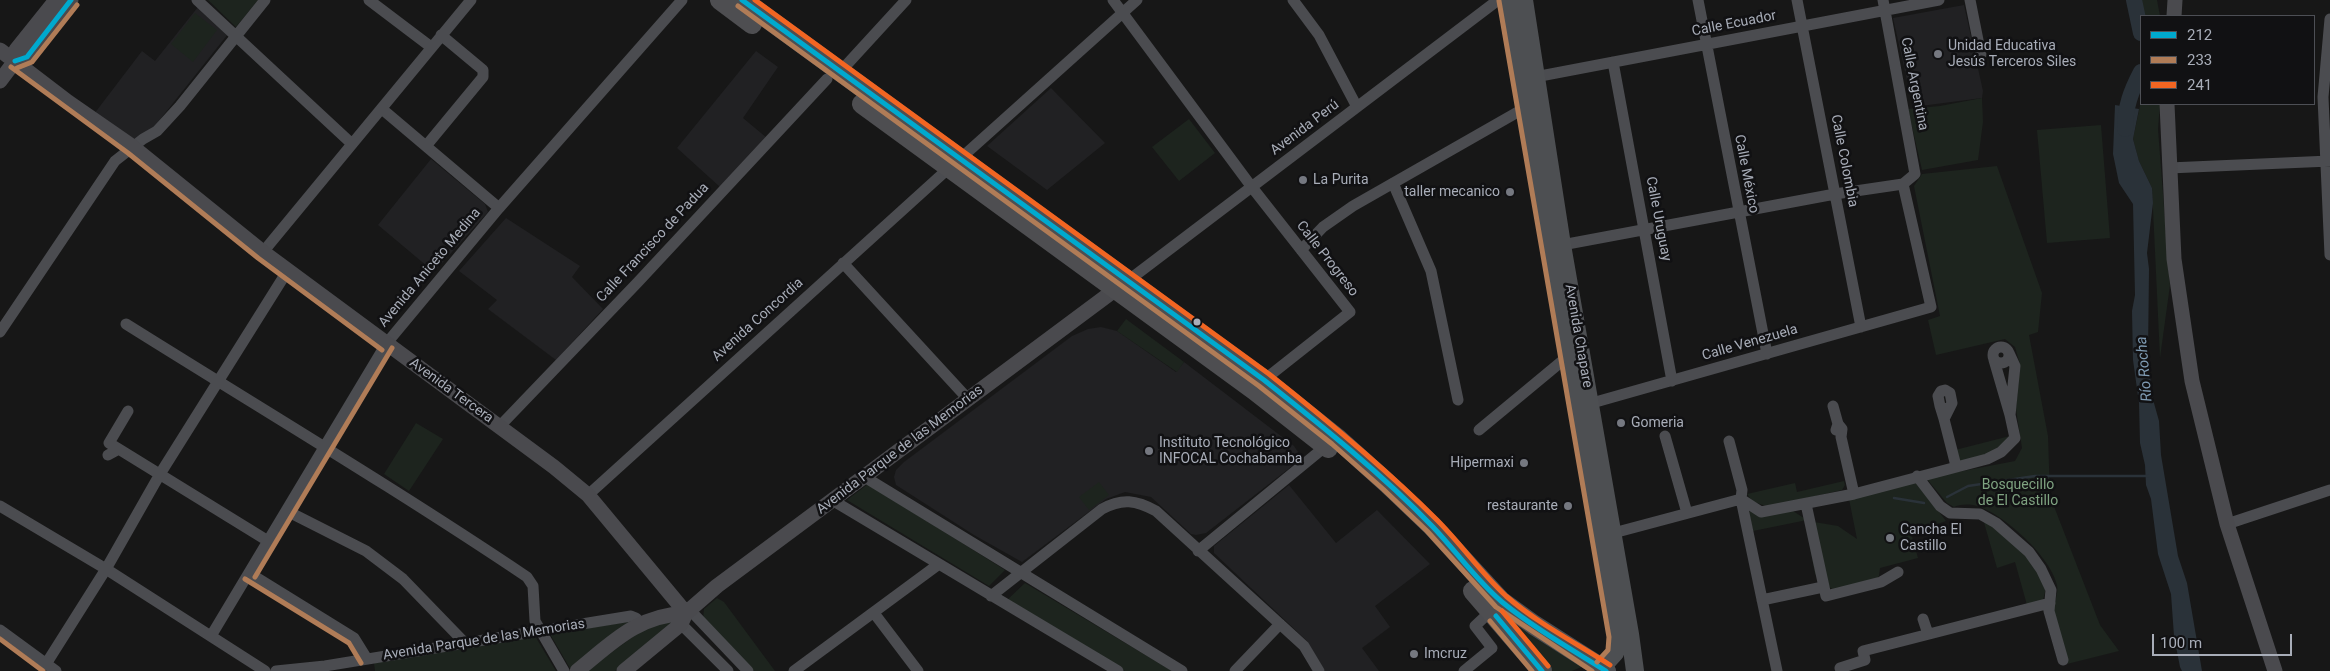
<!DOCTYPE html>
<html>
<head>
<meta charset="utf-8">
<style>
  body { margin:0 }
  #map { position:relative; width:2330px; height:671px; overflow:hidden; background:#171717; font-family:Roboto,sans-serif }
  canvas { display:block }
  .legend { position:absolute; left:2140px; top:15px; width:175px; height:90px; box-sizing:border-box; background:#111113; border:1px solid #4d4f55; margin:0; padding:6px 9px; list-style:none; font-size:15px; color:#a8adb8 }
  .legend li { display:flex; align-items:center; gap:10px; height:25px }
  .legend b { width:25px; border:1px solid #4d4f55 }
  .scale { position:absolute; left:2152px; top:634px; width:140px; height:22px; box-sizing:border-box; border:2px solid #a8adb8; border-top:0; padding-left:6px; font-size:15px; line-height:18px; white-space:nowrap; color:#a8adb8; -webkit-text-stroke:4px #111113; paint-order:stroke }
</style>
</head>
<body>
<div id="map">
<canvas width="2330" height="671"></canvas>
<ul class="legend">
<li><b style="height:6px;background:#00a9ce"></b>212</li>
<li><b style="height:6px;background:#b07c57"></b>233</li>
<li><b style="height:6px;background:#f26522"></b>241</li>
</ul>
<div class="scale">100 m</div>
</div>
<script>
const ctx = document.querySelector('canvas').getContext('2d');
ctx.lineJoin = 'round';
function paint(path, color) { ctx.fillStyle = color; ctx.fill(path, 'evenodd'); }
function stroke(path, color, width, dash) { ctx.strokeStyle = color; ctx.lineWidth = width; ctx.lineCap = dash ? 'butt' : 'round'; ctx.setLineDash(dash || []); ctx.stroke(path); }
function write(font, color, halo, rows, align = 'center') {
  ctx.font = font + ' Roboto,sans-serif'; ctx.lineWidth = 5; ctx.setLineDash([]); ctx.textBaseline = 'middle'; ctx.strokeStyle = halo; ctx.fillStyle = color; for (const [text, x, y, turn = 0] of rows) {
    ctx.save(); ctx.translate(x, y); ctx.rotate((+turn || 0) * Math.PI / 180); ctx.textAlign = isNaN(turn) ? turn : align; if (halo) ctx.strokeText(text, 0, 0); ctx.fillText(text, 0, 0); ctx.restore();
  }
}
paint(new Path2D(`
  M1964,5L1983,91L1982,98L1913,107L1893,18Z
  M198,7L228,34L154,127L139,138L131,139L94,114L142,51L155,61Z
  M756,51L778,67L743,118L767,138L720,187L677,148Z
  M1051,88L1105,143L1047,190L987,146Z
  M431,159L485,204L488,212L434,272L378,225Z
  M506,218L580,266L572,277L603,309L556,360L488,309L497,300L459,271Z
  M1101,327L1117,331L1176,372L1184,362L1294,446L1298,452L1296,463L1206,533L1196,535L1191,534L1151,497L1125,492L1106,499L1022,562L974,535L896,485L894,477L896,470L904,462L1072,336L1088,329Z
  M1289,485L1336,543L1377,510L1430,564L1375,606L1390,627L1362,648L1379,671H1325L1307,641L1214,553V546Z`), '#212123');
paint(new Path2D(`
  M208,0H258L236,27Z
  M2140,0H2157L2160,16H2144Z
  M195,13L217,30L193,62L171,44Z
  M1982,98L1983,122L1978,160L1922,170L1908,109L1940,106Z
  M2141,101V104H2160L2158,129L2170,285L2160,358L2152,188L2139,161L2133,139Z
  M1189,119L1215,153L1179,181L1152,147Z
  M2101,125L2110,238L2047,243L2037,130Z
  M1997,166L2042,293L2038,332L2029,335L2048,436L2050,496L2100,625L2119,651L2067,664C2062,648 2054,631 2053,615C2052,606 2059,595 2057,585C2051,557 2004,514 1977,506C1968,504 1962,504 1954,507L1947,503L1926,478L2015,461L2022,448L2016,409L2020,364L2015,347L2005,339L1936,355L1928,320L1940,316L1914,186L1922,174Z
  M1126,319L1184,362L1177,372L1117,331Z
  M416,423L443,439L409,491L384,474Z
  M2010,436L2009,439L1985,457L1960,462L1955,450Z
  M1844,481L1845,485L1842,490L1768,507L1752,501L1747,494L1795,483L1797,492Z
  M1099,482L1109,495L1089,510L1079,497Z
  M1916,482L1946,521L1911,533L1918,558L1880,568L1879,576L1876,580L1833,590L1815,574L1807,532L1814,522L1838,526L1857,539L1849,499Z
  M868,484L1005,570L989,586L847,500Z
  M1750,511H1793L1807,520L1753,531L1749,513Z
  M1983,519L2030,557L2046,588L2043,600L2027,605L2015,562L1997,568Z
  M1025,583L1172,671H1125L1006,601Z
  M717,598L724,602L775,671H754L703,619L704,609Z
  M668,616L674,624L615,671H586L660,617Z
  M639,620L571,670L550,634Z
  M1516,623L1586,665L1572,671H1552L1513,626Z
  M535,636L556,671H375L374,663Z`), '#1d241e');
paint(new Path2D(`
  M2115,105L2139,109L2133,139L2139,161L2152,188L2153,203L2147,253L2149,269L2148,354L2152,396L2159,421L2161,455L2178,556L2187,583L2202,671H2182L2180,667L2174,636L2171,594L2158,554L2151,499L2146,485L2145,465L2140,443L2139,403L2133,360L2132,311L2135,295L2133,204L2119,183L2113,154Z`), '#2a3239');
stroke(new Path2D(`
  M1947,497L1968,486L2035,476H2149
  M1894,498L1924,503`), '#2a3239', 2.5);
stroke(new Path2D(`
  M2134,0L2141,33
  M2125,129C2125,107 2131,91 2141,72`), '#2a3239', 16);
stroke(new Path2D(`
  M197,0L352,144
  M369,0L431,47
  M1113,0L1251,186L1350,312L1264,380
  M1293,0L1319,35L1357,107
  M1698,0L1767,354
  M1797,0L1861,327
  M1970,0L1981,55
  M2330,19L2323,97L2330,255
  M1613,62L1672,381
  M840,72L906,0
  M1535,77L1939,0
  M382,109L499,208
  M426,146L483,77V70L441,35
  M961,158L1137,0
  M2169,168L2330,161
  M1393,183L1431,271L1458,400
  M1562,245L1835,194L1903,184L1915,174L1883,0
  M1301,250L1323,227L1353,206L1523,109
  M263,252L471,0
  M843,263L968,399
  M1129,280L1498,0
  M126,324C260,408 396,489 527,577L533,586L535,621L564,671
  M0,332L115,161L143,139L157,131L180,106L265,0
  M1993 355a8 8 0 1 1 16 0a8 8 0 1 1-16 0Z
  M1994,360L2010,415L2015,366L2009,353
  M1585,405L1931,307L1903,184
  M1833,406L1838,424L1836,430
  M1940,406L1944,419L1952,403L1950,393L1945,390L1941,391L1938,396L1940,406L1944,409L1949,408
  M128,411L109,443L268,541
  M1944,419L1956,466
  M1838,424L1842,429L1841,437L1854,494
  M499,427L638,282L827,79
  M1479,430L1567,357
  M1665,436L1687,513
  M1729,441L1742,490L1741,499L1777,671
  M108,455L119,449
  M863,476L1182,671
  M1917,476L1940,506L1950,513L1980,514L1996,523L2029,552L2041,569L2051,590L2049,611L2063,660
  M588,495L949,168
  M832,500L1118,671
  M1806,504L1826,596L1881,582L1898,572
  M0,506L106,569L265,671
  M287,511L366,551L403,579L464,642
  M2227,524L2330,490
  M1606,535L1741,499L1761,512L1854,494L1987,459L2001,452L2015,438L2010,415
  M1198,551L1326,446
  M249,573L354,638L367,659
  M991,596L1102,509C1122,498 1136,500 1156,511L1304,646L1319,671
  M1762,600L1823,587
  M689,609L748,671
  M874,613L918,671
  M1923,619L1928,634
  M681,624L728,671
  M0,630L56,671
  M211,636L386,344L499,208L682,0
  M46,664L106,569L160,474L288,270
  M1840,668L1865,660L1863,651L2050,603
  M276,671L325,666L631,616L636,618L640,623
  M794,671L939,564
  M1235,671L1280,624
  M1464,671L1492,648L1475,626L1491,611`), '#4b4c50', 11);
stroke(new Path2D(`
  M2174,16L2175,0
  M0,50L68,102L133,147L263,252L554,467L588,495L686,613
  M15,61L27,57L71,0
  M0,81L15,61L16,50L56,0
  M2167,104L2174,259L2192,381L2227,524L2275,671
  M577,671C613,642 636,616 686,613
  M624,671L681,624L686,613L717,586L1116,289`), '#4a4a4e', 15);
stroke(new Path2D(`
  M1506,0L1617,637L1615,653L1602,667
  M1524,0L1562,245L1630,634L1635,671`), '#4d4f52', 18);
stroke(new Path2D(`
  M720,0L752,24
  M742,0L1264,380L1337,438L1388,484L1432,526L1501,601L1534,625L1606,671
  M862,104L1254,390L1328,448
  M1473,591L1542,671`), '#4e4e51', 20);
stroke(new Path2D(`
  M742,0L1264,380C1322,426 1381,473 1433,527C1456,551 1476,580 1502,602C1534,628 1571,649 1606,671
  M15,61L27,57L71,0
  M1496,616L1542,671`), '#00a9ce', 5);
stroke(new Path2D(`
  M1499,1L1609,637L1608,650L1597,662
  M738,6L1259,386L1332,444L1383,489L1427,531L1496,607L1592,671
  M11,67L128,153L258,258L382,350
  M17,68L32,62L77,5
  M255,577L392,348
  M245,579L349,643L361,663
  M1490,621L1532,671
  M0,639L43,671`), '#b07c57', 5);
stroke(new Path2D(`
  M755,0L1269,374C1327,420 1384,467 1437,520C1461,544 1481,573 1506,596C1537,623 1576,643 1610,665
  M1502,611L1548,666`), '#f26522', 5);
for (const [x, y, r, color] of [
  [1938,54,5,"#757880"],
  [1303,180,5,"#757880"],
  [1510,192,5,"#757880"],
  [1197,322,4.5,"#a8adb8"],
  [1621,423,5,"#757880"],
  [1149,451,5,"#757880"],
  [1524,463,5,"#757880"],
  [1568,506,5,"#757880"],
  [1890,538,5,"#757880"],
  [1414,654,5,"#757880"]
]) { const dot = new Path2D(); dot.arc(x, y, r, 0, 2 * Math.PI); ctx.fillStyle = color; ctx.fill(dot); stroke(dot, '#111113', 2); }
write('14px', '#a8adb8', '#111113', [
  ["Calle Ecuador",1734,24,-11],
  ["Calle Argentina",1914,84,79],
  ["Avenida Perú",1305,128,-37],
  ["Calle Colombia",1844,161,79],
  ["Calle México",1746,174,79],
  ["Calle Uruguay",1658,219,79],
  ["Calle Francisco de Padua",653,243,-47],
  ["Calle Progreso",1327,259,52],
  ["Avenida Aniceto Medina",430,268,-50],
  ["Avenida Concordia",758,320,-42],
  ["Avenida Chapare",1578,336,80],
  ["Calle Venezuela",1750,343,-16],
  ["Avenida Tercera",451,391,36],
  ["Avenida Parque de las Memorias",900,450,-37],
  ["Avenida Parque de las Memorias",484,640,-9]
]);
write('14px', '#a8adb8', '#111113', [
  ["Unidad Educativa",1948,46],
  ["Jesús Terceros Siles",1948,62],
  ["La Purita",1313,180],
  ["taller mecanico",1500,192,"right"],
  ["Gomeria",1631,423],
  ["Instituto Tecnológico",1159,443],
  ["INFOCAL Cochabamba",1159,459],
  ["Hipermaxi",1514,463,"right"],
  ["restaurante",1558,506,"right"],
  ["Cancha El",1900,530],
  ["Castillo",1900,546],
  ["Imcruz",1424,654]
], 'left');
write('14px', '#7fa381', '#111113', [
  ["Bosquecillo",2018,485],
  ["de El Castillo",2018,501]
]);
write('italic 15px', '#7f9bb3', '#111113', [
  ["Río Rocha",2145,369,-95]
]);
</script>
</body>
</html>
